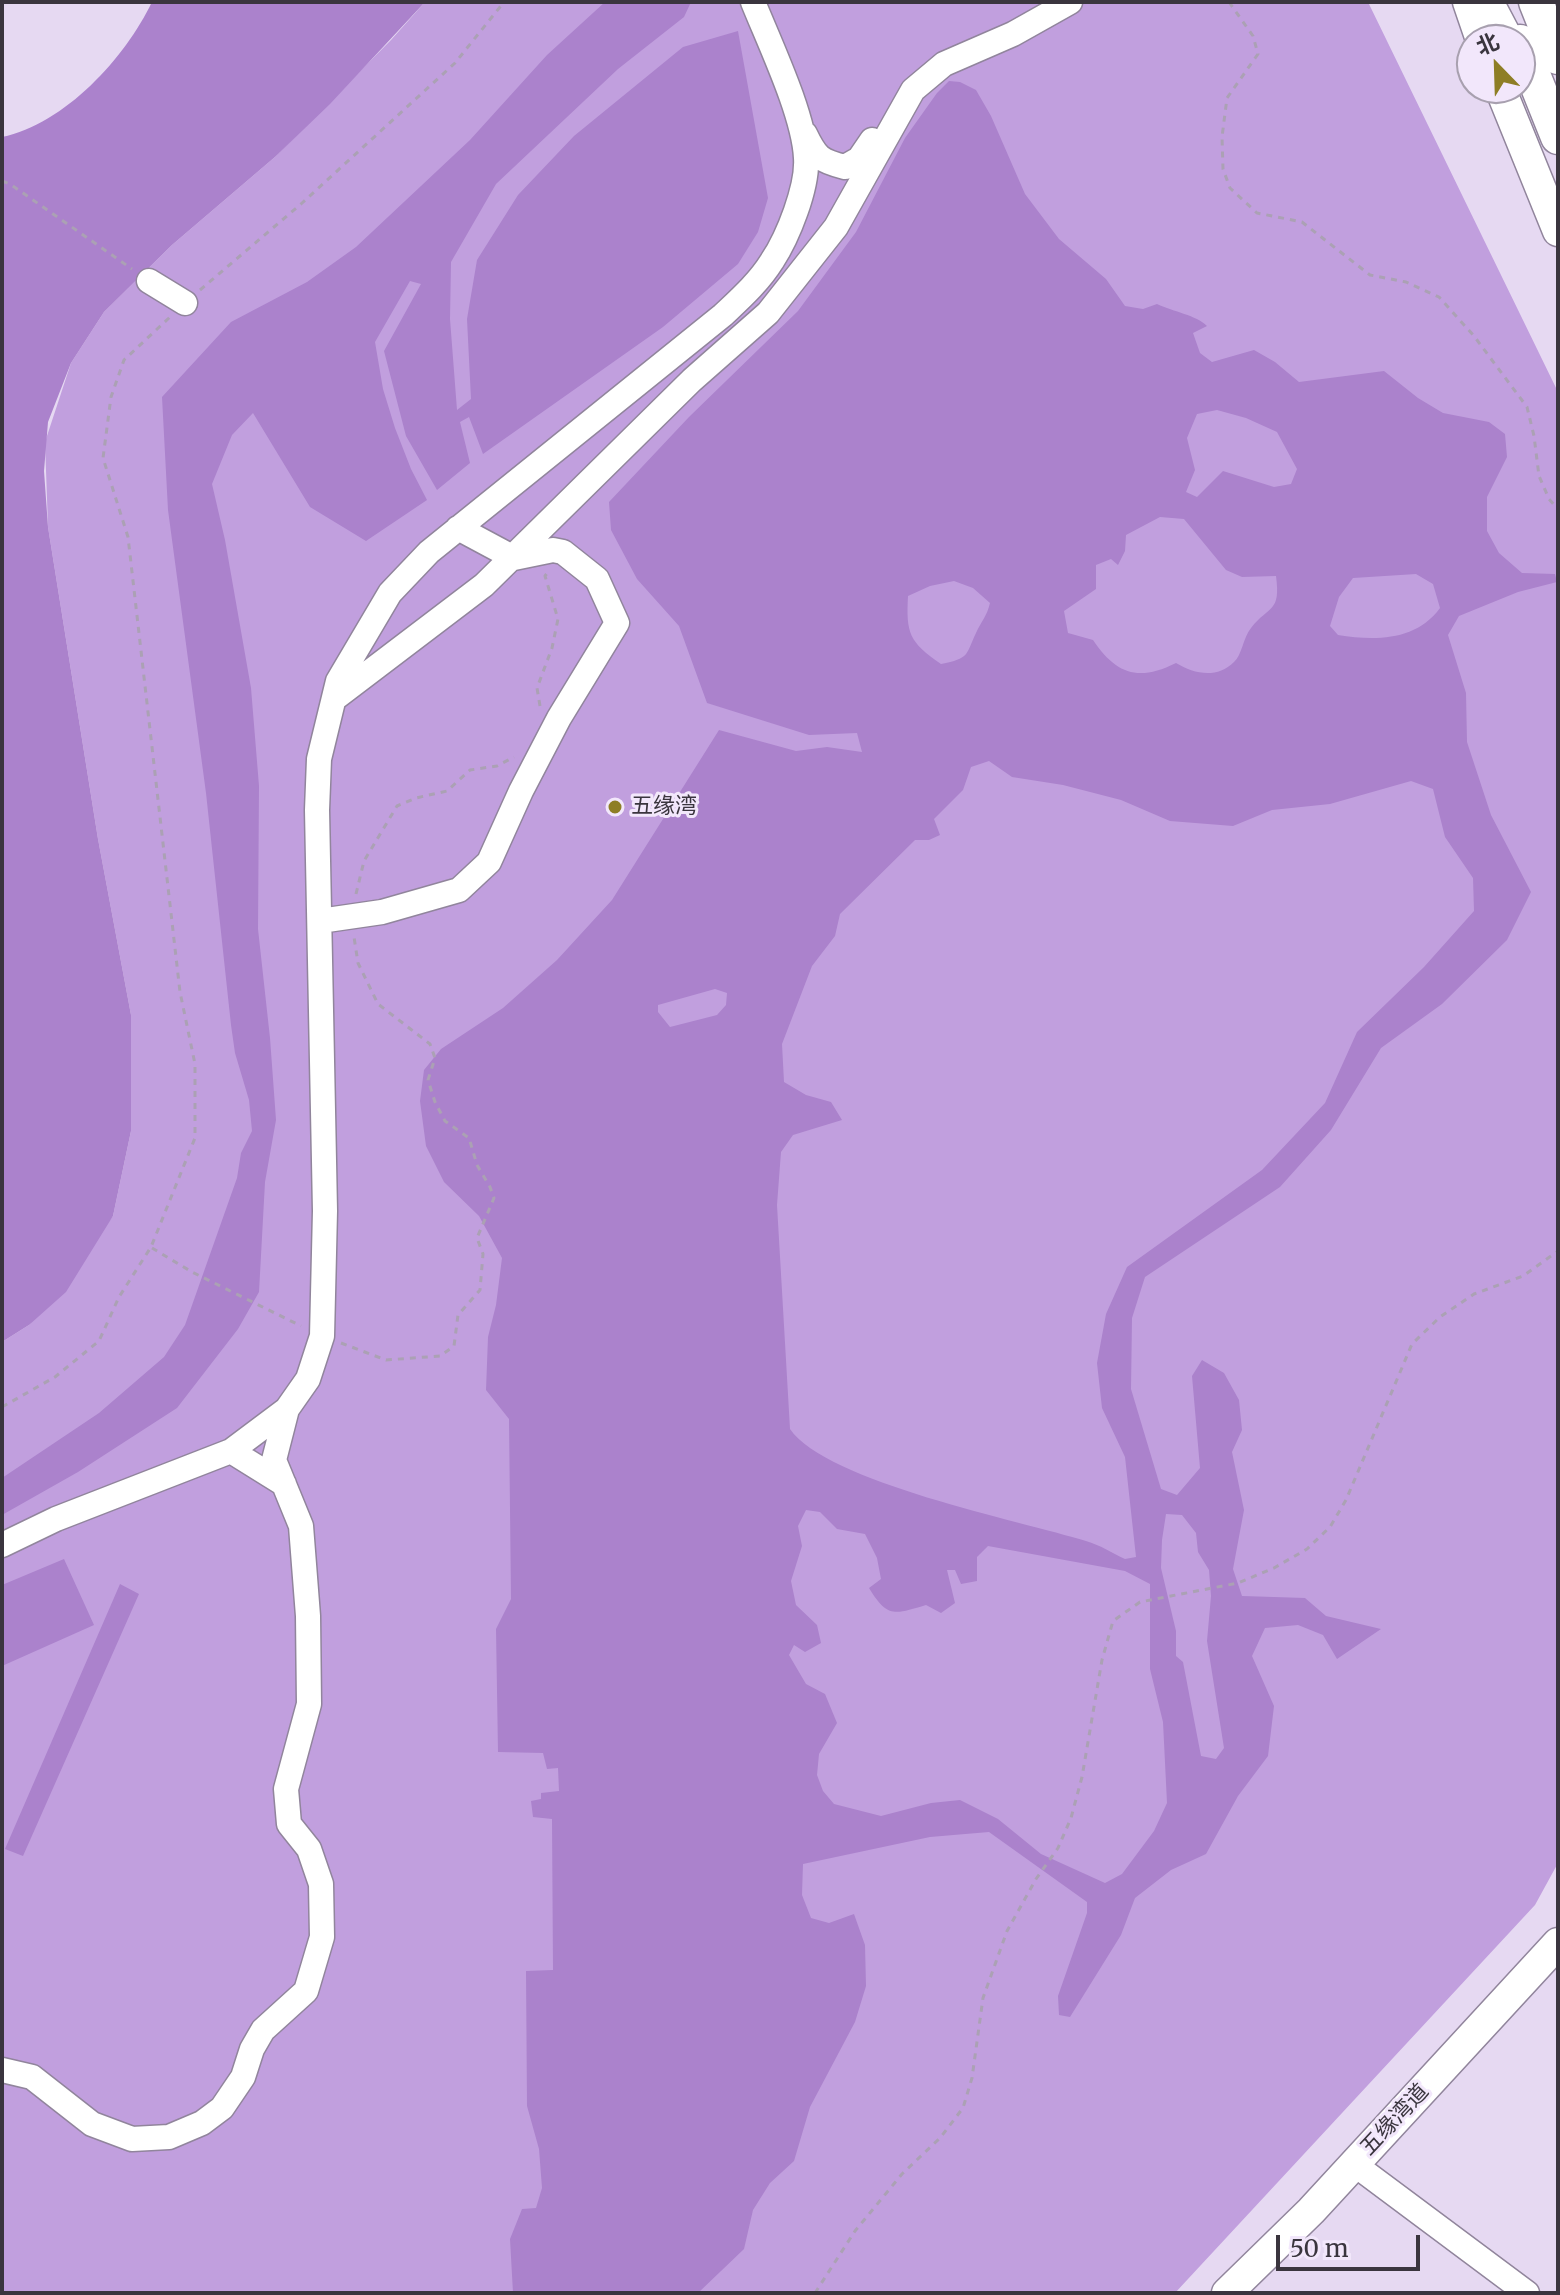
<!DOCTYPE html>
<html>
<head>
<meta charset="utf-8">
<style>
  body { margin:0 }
  #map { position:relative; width:1560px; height:2295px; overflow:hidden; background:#e6d9f2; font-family:Merriweather,"Noto Sans SC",serif }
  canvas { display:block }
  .frame { position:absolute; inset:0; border:4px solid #3a353e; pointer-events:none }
  .north { position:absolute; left:1456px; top:24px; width:80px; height:80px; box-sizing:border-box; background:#f2e7fb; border:2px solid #a8a0af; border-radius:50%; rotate:337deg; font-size:22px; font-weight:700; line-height:32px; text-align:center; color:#3a353e }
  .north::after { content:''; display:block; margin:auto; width:28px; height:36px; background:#8e7e25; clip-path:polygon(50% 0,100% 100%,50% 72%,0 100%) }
  .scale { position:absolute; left:1276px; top:2235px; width:144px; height:36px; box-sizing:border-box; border:4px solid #3a353e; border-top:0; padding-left:10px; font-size:24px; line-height:28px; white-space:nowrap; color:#3a353e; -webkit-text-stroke:6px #f2e7fb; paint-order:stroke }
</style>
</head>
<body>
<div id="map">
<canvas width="1560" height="2295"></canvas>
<div class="frame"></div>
<div class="north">北</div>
<div class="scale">50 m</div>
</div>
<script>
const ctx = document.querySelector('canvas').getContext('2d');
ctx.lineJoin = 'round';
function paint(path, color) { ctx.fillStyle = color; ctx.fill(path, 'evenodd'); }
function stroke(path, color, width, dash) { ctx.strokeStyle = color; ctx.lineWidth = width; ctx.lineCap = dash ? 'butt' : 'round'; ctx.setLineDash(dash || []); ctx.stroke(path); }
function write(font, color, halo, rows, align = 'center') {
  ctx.font = font + ' Merriweather,"Noto Sans SC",serif'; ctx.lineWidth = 6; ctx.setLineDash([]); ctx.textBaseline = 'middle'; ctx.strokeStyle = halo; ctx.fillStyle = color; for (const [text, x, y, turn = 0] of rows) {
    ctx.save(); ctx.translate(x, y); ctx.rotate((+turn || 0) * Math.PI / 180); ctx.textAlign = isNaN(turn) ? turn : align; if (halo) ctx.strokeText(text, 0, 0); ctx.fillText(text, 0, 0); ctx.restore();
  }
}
paint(new Path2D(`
  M425,2H1368L1558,392V1863L1535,1905L1175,2293H2V1342L29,1325L113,1216L131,1131V1015L98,839L48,527L45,442L71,363L104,312L172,245L275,157L391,40Z`), '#c19fde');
paint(new Path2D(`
  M152,2H425L330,104L275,157L172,245L104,312L71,363L48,422L44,471L48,527L98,839L131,1015V1131L113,1216L66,1292L29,1325L2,1342V137C65,124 125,58 152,2Z
  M605,2H691L684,17L618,69L496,184L451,262L450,319L457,410L471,399L467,319L477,260L518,195L574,136L683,47L738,31L768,198L758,232L738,264L663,327L483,454L469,417L460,422L470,463L437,490L406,436L384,351L421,284L410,281L375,342L383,389L395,428L411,469L427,500L366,541L310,507L253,413L232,435L212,484L225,540L251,688L259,786L258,929L270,1038L276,1120L265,1182L259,1292L238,1329L177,1408L78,1472L2,1515V1478L99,1413L164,1357L185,1325L237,1178L241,1153L252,1131L249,1100L235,1053L231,1025L206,793L168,510L162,397L231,322L307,282L356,247L470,140L547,55Z
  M949,81L960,82L976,90L991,116L1025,194L1059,239L1106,279L1125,306L1143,309L1157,304C1174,312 1196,315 1207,326L1193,333L1200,353L1212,362L1254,350L1275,362L1299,382L1384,371L1418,398L1443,413L1489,422L1505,434L1507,457L1487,497V531L1499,553L1522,573L1555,574L1557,582L1518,592L1459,616L1448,635L1466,693L1467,742L1491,815L1531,892L1507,940L1442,1004L1381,1048L1331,1130L1280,1187L1145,1277L1132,1318L1131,1389L1161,1489L1177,1495L1200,1468L1192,1376L1202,1360L1224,1373L1239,1400L1242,1430L1232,1452L1244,1510L1233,1569L1242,1596L1305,1598L1326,1616L1381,1629L1337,1659L1323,1635L1298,1625L1265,1628L1252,1656L1274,1706L1268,1756L1238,1796L1206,1854L1171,1870L1135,1898L1121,1935L1070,2017L1059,2015L1058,1996L1087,1913V1902L989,1832L930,1837L803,1864L802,1895L811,1918L829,1923L854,1914L865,1945L866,1986L855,2022L810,2107L794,2161L770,2183L753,2210L744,2249L698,2293H513L510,2239L522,2209L536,2208L542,2188L539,2149L527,2106L526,1971L553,1970L552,1819L533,1817L531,1801L541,1799V1793L559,1791L558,1768L547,1769L543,1753L498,1752L496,1629L511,1599L509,1419L486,1390L488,1337L496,1305L502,1258L479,1216L444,1182L426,1146L420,1101L424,1070L441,1049L503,1008L557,960L612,900L719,730L796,751L827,747L862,752L857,733L809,735L707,703L679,626L637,579L611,530L609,502L689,417L798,311L856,232L905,138L937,93ZM1217,410L1246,418L1277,432L1297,469L1291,484L1274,487L1223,471L1197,497L1186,492L1195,470L1187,438L1197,414ZM1160,517L1184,519L1226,570L1242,577L1276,576C1281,613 1269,605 1251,628C1243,638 1242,655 1234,662C1217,679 1194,674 1176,663C1138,682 1116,674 1093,640L1068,633L1064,611L1096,589V565L1111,559L1118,565L1125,551L1126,535ZM1416,574L1433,584L1440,608C1416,641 1375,641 1338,635L1330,626L1339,597L1353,578ZM954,581L973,588L990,603C987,616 981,622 976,633C965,656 970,658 941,664C909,642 906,633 908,596L930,586ZM989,761L1012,777L1063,785L1121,800L1170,821L1233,826L1272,810L1330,804L1411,781L1433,789L1445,837L1473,878L1474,911L1424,967L1357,1032L1325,1103L1262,1170L1127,1267L1106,1314L1097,1363L1102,1408L1125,1457L1136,1557L1125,1559C1112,1553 1100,1545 1086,1541C1021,1521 826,1482 790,1429L777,1205L781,1152L793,1135L842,1120L831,1102L806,1095L784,1082L782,1044L812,966L835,936L840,914L915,840H929L940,835L934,819L963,790L971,767ZM715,989L727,993L726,1005L717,1015L670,1027L658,1012V1005ZM806,1510L820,1512L837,1529L865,1534L877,1558L881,1579L869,1588C888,1619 895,1614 926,1605L941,1613L955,1603L947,1570H955L961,1584L977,1581V1557L988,1546L1125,1571L1150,1584V1669L1163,1722L1167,1803L1154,1831L1122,1874L1105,1883L1041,1854L998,1819L960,1800L931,1803L881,1816L834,1804L823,1791L817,1775L819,1754L837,1723L825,1694L806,1684L789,1655L794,1645L805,1652L821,1643L817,1625L796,1605L791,1581L802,1546L798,1526ZM1166,1514L1182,1515L1196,1533L1198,1552L1209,1570L1211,1596L1207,1641L1224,1748L1216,1759L1201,1756L1183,1662L1176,1656V1631L1161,1568L1162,1540Z
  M64,1559L94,1625L2,1666V1585Z
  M120,1584L139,1594L23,1856L5,1849Z`), '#ab82cc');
const minor = new Path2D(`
  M805,134C816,157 820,161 845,167L859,159L872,140
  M149,281L185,303
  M334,699L484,585L692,380L768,313L836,227L913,90L944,64L1013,34L1070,2
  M320,921L382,912L459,890L489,862L521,791L559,718L617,623L597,579L563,552L553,550L514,558L458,528
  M231,1451L284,1484
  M2,1545L56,1519L231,1451L287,1409L308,1379L322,1336L325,1211L317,810L319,759L338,681L390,593L429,552L723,315C740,299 759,282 772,261C788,237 808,187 806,158C804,115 770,44 753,2
  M2,2070L32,2077L92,2124L132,2139L169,2137L202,2123L222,2108L243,2077L252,2049L263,2030L306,1991L322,1937L321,1884L309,1849L289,1824L286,1789L309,1704L308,1616L301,1526L274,1460L287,1409
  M1354,2164L1527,2293`);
const major = new Path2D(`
  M1468,2L1481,40
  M1500,88L1558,231
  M1227,2293L1311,2211L1558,1943`);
const highway = new Path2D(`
  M1486,2L1506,40
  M1536,2L1558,57
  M1520,42L1558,137`);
stroke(minor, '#91859c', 27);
stroke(major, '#91859c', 33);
stroke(highway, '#91859c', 37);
stroke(new Path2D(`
  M1229,2L1253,36L1258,54L1227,98L1222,137L1223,169L1230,188L1257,213L1302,222L1370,275L1406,282L1439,297L1474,336L1527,407L1534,436L1539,476L1549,499L1558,509
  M2,181L10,184L132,269
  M200,290L301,204L455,63L504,2
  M540,706L537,688L552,648L558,619L545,576L548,572
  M356,894L364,861L397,806L416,798L447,791L470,770L497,766L514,757
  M152,1248L192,1272L301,1326
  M341,1343L386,1360L440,1356L454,1346L458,1315L480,1290L483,1254L477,1238L494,1198L490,1187L477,1165L469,1138L445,1121L435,1102L428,1080L435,1058L430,1044L378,1004L358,963L354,937
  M2,1407L55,1377L99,1341L119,1297L151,1247L195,1138V1064L180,992L128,537L103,458L111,397L124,360L170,317
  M815,2293L855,2231L902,2174L940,2138L963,2108L972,2078L983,1998L1007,1931L1036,1879L1058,1848L1071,1818L1082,1777L1102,1660L1113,1621L1140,1602L1238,1583L1274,1568L1307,1549L1330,1527L1346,1500L1412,1344L1440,1317L1474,1294L1523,1276L1558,1251`), '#aba1b4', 3, [6, 6]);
stroke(minor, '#fff', 24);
stroke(major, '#fff', 30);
stroke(highway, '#fff', 34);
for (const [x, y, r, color] of [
  [615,807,8,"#8e7e25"]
]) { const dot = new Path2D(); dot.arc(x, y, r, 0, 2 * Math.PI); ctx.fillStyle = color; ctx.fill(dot); stroke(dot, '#f2e7fb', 3); }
write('22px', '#3a353e', '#f2e7fb', [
  ["五缘湾",631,807]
], 'left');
write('22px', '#3a353e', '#f2e7fb', [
  ["五缘湾道",1395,2120,-47]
]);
</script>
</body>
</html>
